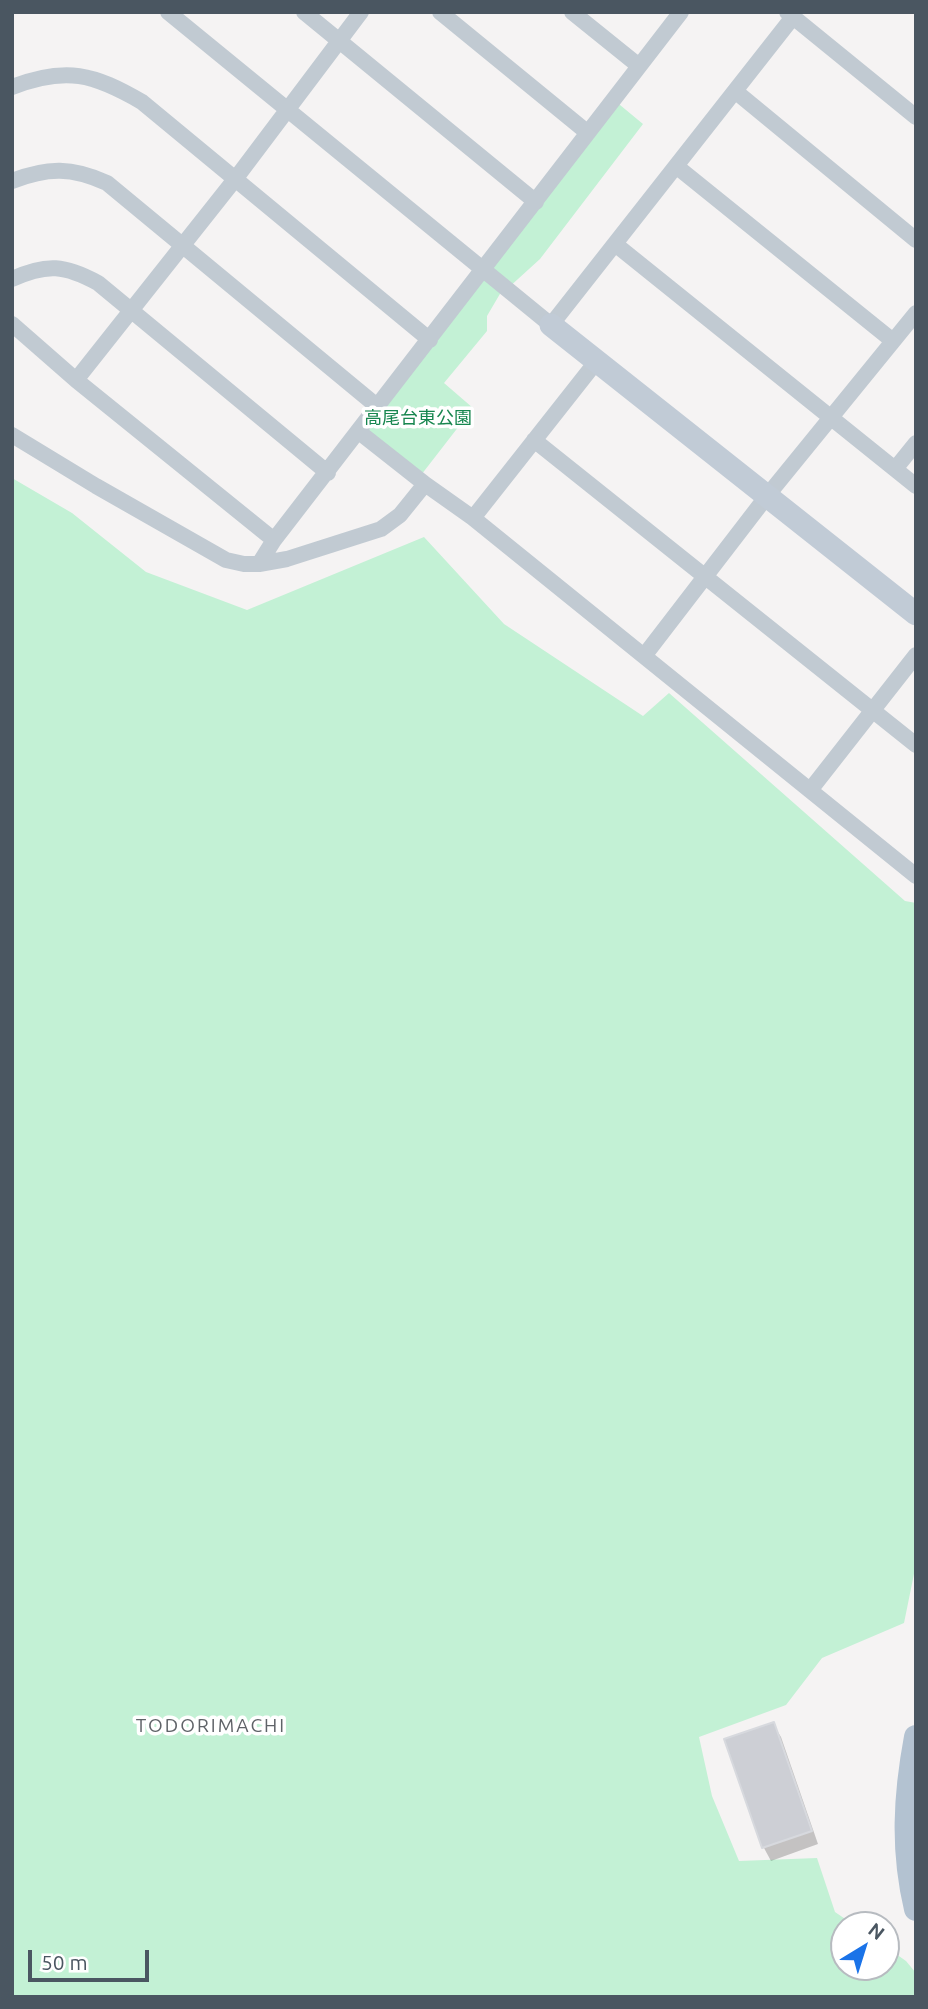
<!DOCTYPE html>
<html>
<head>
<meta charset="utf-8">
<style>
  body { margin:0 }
  #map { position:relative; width:928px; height:2009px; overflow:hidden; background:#f5f3f3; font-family:Ubuntu,sans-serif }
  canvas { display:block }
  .frame { position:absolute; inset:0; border:14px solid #4a5661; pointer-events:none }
  .north { position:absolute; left:830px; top:1911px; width:70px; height:70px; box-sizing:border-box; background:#fff; border:2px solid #b7bbc0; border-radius:50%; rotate:38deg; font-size:19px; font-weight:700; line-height:28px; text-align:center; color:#4a5661 }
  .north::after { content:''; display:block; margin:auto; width:24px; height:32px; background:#1a73e8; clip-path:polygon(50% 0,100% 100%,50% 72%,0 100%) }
  .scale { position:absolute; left:28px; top:1950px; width:121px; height:32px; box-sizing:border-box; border:4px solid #4a5661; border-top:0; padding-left:9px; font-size:21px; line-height:24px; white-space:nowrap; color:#4a5661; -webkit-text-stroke:5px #fff; paint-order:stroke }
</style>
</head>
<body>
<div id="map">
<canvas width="928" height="2009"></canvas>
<div class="frame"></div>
<div class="north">N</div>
<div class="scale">50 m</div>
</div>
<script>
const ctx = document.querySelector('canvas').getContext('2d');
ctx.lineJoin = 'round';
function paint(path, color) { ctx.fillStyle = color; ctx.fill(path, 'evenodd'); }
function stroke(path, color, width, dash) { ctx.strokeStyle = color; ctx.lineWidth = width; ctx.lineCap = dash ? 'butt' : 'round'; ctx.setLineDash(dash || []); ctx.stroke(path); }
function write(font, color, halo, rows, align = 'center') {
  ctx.font = font + ' Ubuntu,"Noto Sans JP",sans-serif'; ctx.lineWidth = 7; ctx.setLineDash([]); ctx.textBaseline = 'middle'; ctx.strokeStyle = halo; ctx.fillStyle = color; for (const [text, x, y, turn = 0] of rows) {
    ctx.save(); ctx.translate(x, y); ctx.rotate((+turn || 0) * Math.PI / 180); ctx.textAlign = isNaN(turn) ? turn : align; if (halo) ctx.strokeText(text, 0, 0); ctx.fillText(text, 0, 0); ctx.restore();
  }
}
paint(new Path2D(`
  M614,100L643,124L540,259L507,289L504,287L487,316V331L444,383L473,408L418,479L359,432Z
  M12,478L72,513L146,572L247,610L424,537L504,624L643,716L669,693L905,901L916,903V1564L904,1623L822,1658L786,1705L699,1737L712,1796L739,1861L817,1858L835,1912L854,1925H844V1967H886V1947L906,1961L916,1973V1997H12Z`), '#c3f1d5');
paint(new Path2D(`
  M773,1724L781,1737L818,1844L771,1861L764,1848L727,1740Z`), '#0003');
const building = new Path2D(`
  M774,1722L812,1831L762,1848L724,1739Z`);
paint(building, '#cdcfd5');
stroke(building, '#d7d9de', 2);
stroke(new Path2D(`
  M168,12L551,325L793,17
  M304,12L536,202
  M440,12L588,133
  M572,12L639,66
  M787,12L916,117
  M12,87C66,66 94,74 142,102L430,340
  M735,91L916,240
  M676,166L893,341
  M12,181C48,167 72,167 107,183L378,407
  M615,244L916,486
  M12,279C47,263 65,265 98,283L328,473
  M12,324L76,380L274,540
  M76,380L236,178L361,12
  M359,432L425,484L473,518L916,876
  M12,435L96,486L226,560L244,564H259L287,559L381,529L400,515L425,484
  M534,440L916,745
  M895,469L916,443
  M473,518L596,362
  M259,564L274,540L681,12
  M644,656L767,496L916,313
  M811,789L916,655`), '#c1cad2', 16);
stroke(new Path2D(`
  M551,325L916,614`), '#c1cbd6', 23);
stroke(new Path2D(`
  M916,1737C905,1796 902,1850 916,1909`), '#b3c2d1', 24);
write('18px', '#17864f', '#fff', [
  ["高尾台東公園",418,418]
]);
ctx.letterSpacing = '2px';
write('19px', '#5f6368', '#fff', [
  ["TODORIMACHI",211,1726]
]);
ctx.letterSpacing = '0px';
</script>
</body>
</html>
